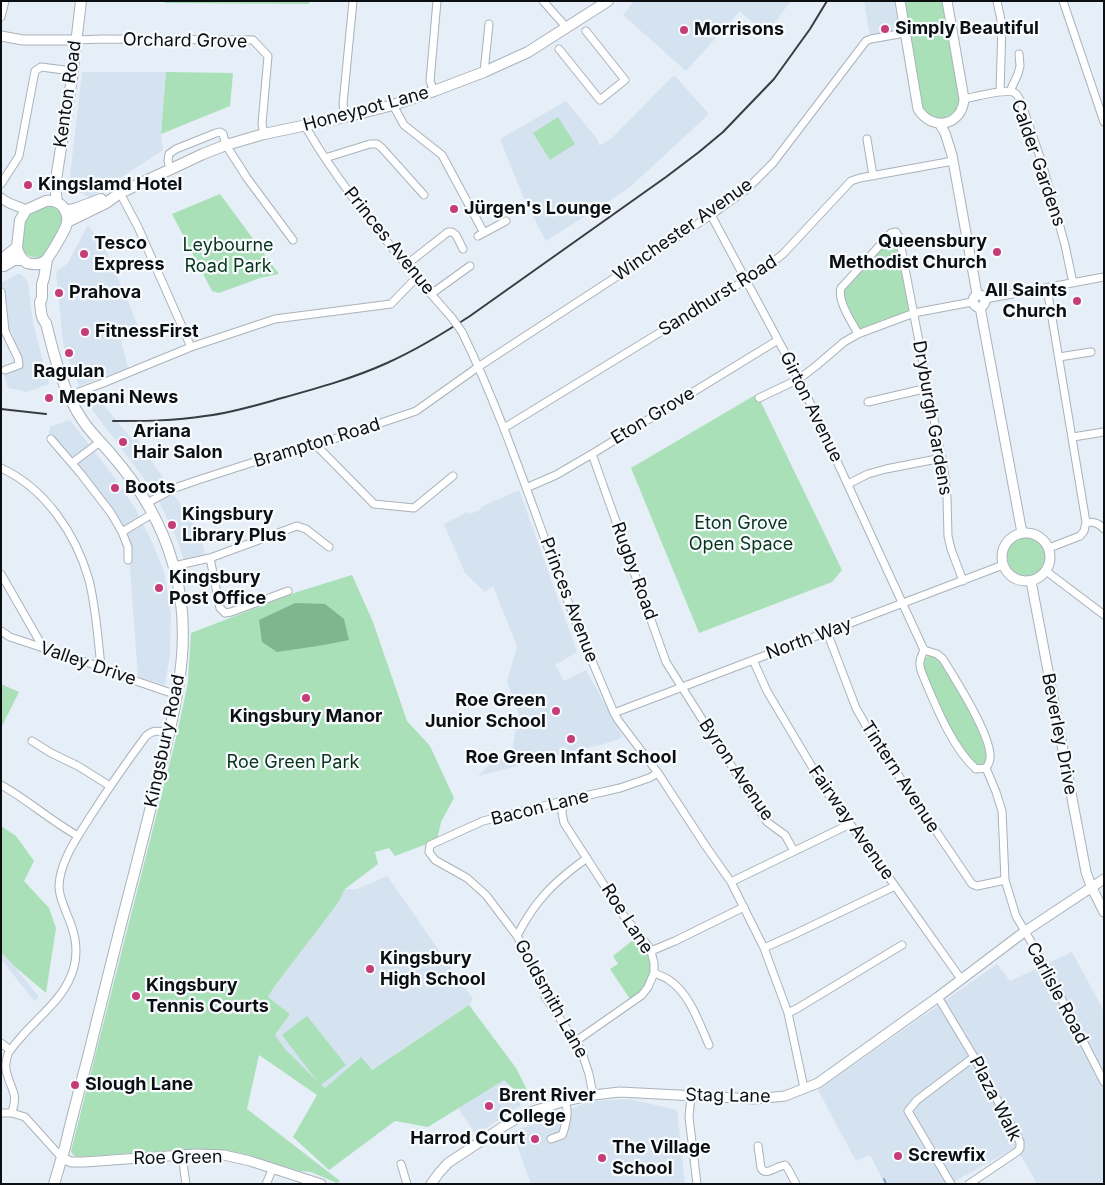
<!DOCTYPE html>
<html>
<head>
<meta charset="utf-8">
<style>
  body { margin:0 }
  #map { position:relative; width:1105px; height:1185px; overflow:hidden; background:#e6eef7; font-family:Inter,sans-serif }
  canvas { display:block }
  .frame { position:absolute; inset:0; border:2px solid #0c0f12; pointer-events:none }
</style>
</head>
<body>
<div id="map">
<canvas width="1105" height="1185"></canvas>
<div class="frame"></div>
</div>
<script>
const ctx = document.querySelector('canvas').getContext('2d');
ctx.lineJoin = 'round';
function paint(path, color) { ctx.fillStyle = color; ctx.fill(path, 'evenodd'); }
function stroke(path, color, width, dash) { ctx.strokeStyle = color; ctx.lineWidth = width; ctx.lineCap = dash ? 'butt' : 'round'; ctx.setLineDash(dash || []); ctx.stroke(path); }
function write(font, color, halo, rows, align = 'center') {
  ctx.font = font + ' Inter,sans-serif'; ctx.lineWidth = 4.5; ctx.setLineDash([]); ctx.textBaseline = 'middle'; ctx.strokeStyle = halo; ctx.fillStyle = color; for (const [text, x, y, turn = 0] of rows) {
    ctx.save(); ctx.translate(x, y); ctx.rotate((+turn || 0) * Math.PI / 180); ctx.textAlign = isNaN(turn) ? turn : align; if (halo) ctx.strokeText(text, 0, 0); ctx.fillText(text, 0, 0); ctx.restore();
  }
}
paint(new Path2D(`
  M634,1H791L766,34L740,11L686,71L623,15Z
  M864,1H894L900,31L870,36Z
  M82,72H166L161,134L163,150L90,198L69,186Z
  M674,75L709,114L629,188L546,241L525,201L500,139L566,101L598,140L599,146L612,138Z
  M88,225L105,249L131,308L140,333L121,341L128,368L79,386L64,348L61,323L56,272L68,263Z
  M17,274H21L28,282L33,323L49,384L27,392L8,388L2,368L18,363L20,358L12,332L9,331L4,293L1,286V283Z
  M99,399L130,437L135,436L201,535L205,555L184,560L177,540L155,493L90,407Z
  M70,420L118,482L136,510L152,542L164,572L171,614L170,654L165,685L138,677L129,553L120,529L98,493L48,439L50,427Z
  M519,490L577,652L555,665L564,681L586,670L623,737L611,742L478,776L494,760L512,752L518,715L519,714L507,682L517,646L493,586L485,592L465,573L444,524L467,512L470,514L480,510L481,507Z
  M387,876L473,999L469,1005L371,1070L360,1057L325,1089L284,1049L275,1035L290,1014L268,997L274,987L338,903L345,889H357Z
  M1,952L14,966L39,997L34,1001L1,959Z
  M1072,952L1104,1011V1184H1037L1016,1147L950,1184H885L870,1155L856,1161L818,1090L997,964L1010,981Z
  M504,1078L521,1105L476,1135L458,1108Z
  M629,1099L677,1110L685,1184H531L512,1132L591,1101Z`), '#d5e2f0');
paint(new Path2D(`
  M165,1H309V4L165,3Z
  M901,1H944L962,98L955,114C951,116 947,119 943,120C932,120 924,112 920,103Z
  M166,72L233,73L230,106L161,134Z
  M558,117L575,144L550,160L533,133Z
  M220,194L279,274L260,278L219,293L212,291L172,214Z
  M47,204H51L61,213L62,224L46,253C38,261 30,258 22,251C22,244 24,219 29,214C33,210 42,207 47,204Z
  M894,236L897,238L911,307L909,311L907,313L882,320L861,329H858L843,299V290L890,238Z
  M757,394L842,570L832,582L699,633L631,468Z
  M1007 556a20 20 0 1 1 40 0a20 20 0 1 1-40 0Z
  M352,575L373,622L407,721L430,746L454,798L441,822L437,840L395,856L389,848L375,852L378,864L345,889L338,903L274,987L268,997L290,1014L275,1035L285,1049L318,1082L282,1035L307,1016L346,1065L321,1085L325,1088L361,1057L372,1070L469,1005L516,1068L530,1096L526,1101L504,1080L428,1127L395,1121L329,1170L293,1137L317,1095L259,1055L247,1109L340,1181L337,1183L311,1172L299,1171L243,1154L224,1152L175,1150L77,1157L73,1155L71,1151L177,734L188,682L191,633L297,592Z
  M930,655H934L942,661L978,726L986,747L987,761L982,765C978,764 974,763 971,761C960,750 925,682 923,667C922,661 925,657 930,655Z
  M1,684L19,692L1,728Z
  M1,826L16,836L34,861L24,881L49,908L56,928L46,993L14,966L1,952Z
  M637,937C640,941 644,946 647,950C657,969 646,989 630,999L610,969L618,964L613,956Z`), '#a9e0b8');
paint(new Path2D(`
  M295,603L325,604L344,619L349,640L324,645L277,652L262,642L259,620Z`), '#7fb68e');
stroke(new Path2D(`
  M884,1179L886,1184`), '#81a4d5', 2);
const minor = new Path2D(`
  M543,1L567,28
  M997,1L1002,25L1000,92
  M1063,1L1104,122
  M1,17L5,1
  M76,40L103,39L253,40L268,56L262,124L264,134
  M559,49L600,100L625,80L586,31
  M484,72L489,24
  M434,91L430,81L437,1
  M1010,91L1018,74L1020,66L1019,54
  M964,99C974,97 1008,88 1015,93C1018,95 1019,99 1021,102L1042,163L1065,245L1073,283
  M393,105L404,125L442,155L484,233
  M345,117L343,104L353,1
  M305,126C312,137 318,148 325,158C363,215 407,267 452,318
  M867,139L873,176
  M325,158L370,144H377L382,148L424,195
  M170,170L168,160L169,154L176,149L216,133L220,132L223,134L226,145L247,178L293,240
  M1,184L19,156L35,71L41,67L72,71
  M120,193L138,227L191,347
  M711,215L799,379L924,650
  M478,236L506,221
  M406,265L448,232H452L456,235L463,249
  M1047,288L1086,522L1084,531L1080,536L1049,548
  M1,292L5,331L18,358L19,365L5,370
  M431,294L470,266
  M985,299L1104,277
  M462,332C505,420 534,513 569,604C583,641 599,677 614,713L618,720L658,773L705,845L731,882L764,948L788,1013L804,1088
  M858,334C852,322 837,301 841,288L891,233L896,232L899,237L945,477L947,498L948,536L951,549L963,581
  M1059,357L1091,352
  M68,396L103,383L191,347L275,319L391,304L417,277
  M759,398L799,379L816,366L844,342L858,334L914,313L972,302
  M868,402L928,388
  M504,428L765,268L783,254L851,181L860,178L953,161
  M1073,437L1104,432
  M51,439L81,474L111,513L122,532L128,547V560
  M316,445L374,504L414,508L453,476
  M592,454L666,662L767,822L785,835L794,851
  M72,463L100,442
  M1,468C45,488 76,534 89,580C96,608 98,639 101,667
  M848,484L868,474L886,469L942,458
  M526,488L556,475L592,454L778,340
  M147,503L175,488L198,480L257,461L316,445L416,411L478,367L711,215L747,189L773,163L866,41L871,39L905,33
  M1086,522C1094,522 1099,523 1104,529
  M122,532L152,514
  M210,558L220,608L225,613L231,612L288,591
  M174,566L210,558L297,526L306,529L329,547
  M1046,571L1104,615
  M1,574L44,649
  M1,631L10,637L101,667L136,681L177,695
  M827,632L856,708L873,738L972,884L977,886L1005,880
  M924,650C922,655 919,659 920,665C920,671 924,677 926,683C937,709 954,750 976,769L986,768
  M924,650L937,654L943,659C955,679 992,736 990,758C990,762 988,765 986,768
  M753,660L767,691L827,792L895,886L961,979
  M614,713L1003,565
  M32,741L51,753L78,766L110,786
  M986,768L996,792L1002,811L1005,880L1016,916L1040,957L1104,1082
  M1,785C28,800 51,821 78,836
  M563,801L562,813L564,823L624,916L649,947L651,951L654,963V973L648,987L642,995L576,1041
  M731,882L850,824
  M517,936C535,900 555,881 587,858
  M764,948L795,934L895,886
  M651,951L675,941L744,907
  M654,973C659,975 665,977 669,980C690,994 699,1023 709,1045
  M938,997L974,1057L1020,1142V1148L1018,1151L969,1184
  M788,1013L798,1008L902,945
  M1,1043L10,1050
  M593,1095L589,1074L581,1050L546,998L529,957L517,936L486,895L467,878L435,860L429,852L430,845L483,821L563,801L620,788L649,778L658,773
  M691,1096L689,1117L697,1184
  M1,1113H12L25,1117L62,1158
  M12,1113C13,1108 16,1100 14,1094C10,1080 2,1071 8,1054C11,1048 17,1042 22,1036C41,1014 66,997 74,967C79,947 74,930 66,912C63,903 59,896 59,886C60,861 77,838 90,817C108,789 126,763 146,736C154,729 159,731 169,733
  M551,1139L562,1135C564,1132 567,1118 567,1114C568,1110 566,1105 565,1101
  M758,1146L761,1168C766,1177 776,1166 785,1165L788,1169L796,1184
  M182,1155L186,1184
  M401,1164L407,1184
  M266,1184L273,1168
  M951,1184L908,1111L917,1100L974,1057`);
const tertiary = new Path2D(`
  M900,1L918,109C932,132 962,126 964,99L947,1
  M1,36L23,40H76
  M939,123L945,133L952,155L977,294
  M1,198C10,205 16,205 26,210
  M973 301a6 6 0 1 1 12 0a6 6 0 1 1-12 0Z
  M980,307L1022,533
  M1002 557a24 24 0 1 1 48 0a24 24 0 1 1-48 0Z
  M1031,581L1086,872L1091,886L1104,912
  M62,1158L71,1162H84L196,1154L224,1155L250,1161L321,1184
  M431,1184L439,1173L448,1163L504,1126L527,1113L565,1101L593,1095L620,1092L755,1099L785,1096L818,1083L938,997L1024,932L1104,879`);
const primary = new Path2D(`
  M46,201C61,199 71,212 66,226C64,232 50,256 46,260C41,265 34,265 27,263C21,259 18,254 17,247L20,220L22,217L26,210Z
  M57,202L55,186L72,78L81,1
  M65,211L77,208L101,199
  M67,222L106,203L120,193L203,154L226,145L264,134L345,117L393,105L434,91L484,72L528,52L608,1
  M1,260L17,247
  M47,260L44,278L42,284V298L40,302C41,308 40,318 46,323C54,356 63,392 83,421C91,433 102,443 111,454C139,486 162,524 173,564C193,630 179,691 164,755C154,795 144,834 134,874C118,935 103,996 88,1057C80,1087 72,1117 65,1147L54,1184
  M1,265L4,266L14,260H22`);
stroke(minor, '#aab2ba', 9);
stroke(tertiary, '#aab2ba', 11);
stroke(primary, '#aab2ba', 12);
stroke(minor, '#fff', 7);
stroke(tertiary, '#fff', 9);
stroke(primary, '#fff', 10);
stroke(new Path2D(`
  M1,409L46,414
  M113,421C144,421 174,421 205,416C231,413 257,405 282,398C318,388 354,378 387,363C416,350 444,333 470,316L666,177L699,152L723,132L774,79L810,29L827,1`), '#383c40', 2);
const minorBridge = new Path2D(`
  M452,318L462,332`);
stroke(minorBridge, '#aab2ba', 9, []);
stroke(minorBridge, '#fff', 7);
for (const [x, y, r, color] of [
  [885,29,5,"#c63c76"],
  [684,30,5,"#c63c76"],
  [28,185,5,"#c63c76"],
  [454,209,5,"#c63c76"],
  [997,252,5,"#c63c76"],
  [84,254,5,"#c63c76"],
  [59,293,5,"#c63c76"],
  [1077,301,5,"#c63c76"],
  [85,332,5,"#c63c76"],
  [69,353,5,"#c63c76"],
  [49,398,5,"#c63c76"],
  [123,442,5,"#c63c76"],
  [115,488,5,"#c63c76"],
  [172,525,5,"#c63c76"],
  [159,588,5,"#c63c76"],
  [306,698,5,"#c63c76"],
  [556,711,5,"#c63c76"],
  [571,739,5,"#c63c76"],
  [370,969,5,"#c63c76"],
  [136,996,5,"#c63c76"],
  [75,1085,5,"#c63c76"],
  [489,1106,5,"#c63c76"],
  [535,1139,5,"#c63c76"],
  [898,1156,5,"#c63c76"],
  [602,1158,5,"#c63c76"]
]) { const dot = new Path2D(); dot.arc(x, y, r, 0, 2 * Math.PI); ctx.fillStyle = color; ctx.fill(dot); stroke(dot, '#f7fbfe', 2); }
write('bold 18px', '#0c0f12', '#f7fbfe', [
  ["Simply Beautiful",895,29],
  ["Morrisons",694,30],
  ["Kingslamd Hotel",38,185],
  ["Jürgen's Lounge",464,209],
  ["Queensbury",987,242,"right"],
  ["Methodist Church",987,263,"right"],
  ["Tesco",94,244],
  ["Express",94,265],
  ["All Saints",1067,291,"right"],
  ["Church",1067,312,"right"],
  ["Prahova",69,293],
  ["FitnessFirst",95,332],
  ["Ragulan",69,372,"center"],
  ["Mepani News",59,398],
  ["Ariana",133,432],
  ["Hair Salon",133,453],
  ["Boots",125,488],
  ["Kingsbury",182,515],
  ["Library Plus",182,536],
  ["Kingsbury",169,578],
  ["Post Office",169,599],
  ["Roe Green",546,701,"right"],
  ["Junior School",546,722,"right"],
  ["Kingsbury Manor",306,717,"center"],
  ["Roe Green Infant School",571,758,"center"],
  ["Kingsbury",380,959],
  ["High School",380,980],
  ["Kingsbury",146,986],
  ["Tennis Courts",146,1007],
  ["Slough Lane",85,1085],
  ["Brent River",499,1096],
  ["College",499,1117],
  ["Harrod Court",525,1139,"right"],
  ["The Village",612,1148],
  ["School",612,1169],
  ["Screwfix",908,1156]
], 'left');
write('18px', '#0c0f12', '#f7fbfe', [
  ["Orchard Grove",185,41,1],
  ["Kenton Road",68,94,-82],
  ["Honeypot Lane",366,109,-15],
  ["Calder Gardens",1038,163,71],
  ["Winchester Avenue",683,230,-35],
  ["Princes Avenue",389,241,51],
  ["Sandhurst Road",718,296,-32],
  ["Girton Avenue",811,407,64],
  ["Eton Grove",653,416,-31],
  ["Dryburgh Gardens",932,418,80],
  ["Brampton Road",317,443,-17],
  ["Rugby Road",634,571,70],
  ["Princes Avenue",569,600,69],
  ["North Way",809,639,-20],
  ["Valley Drive",88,664,19],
  ["Beverley Drive",1059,734,79],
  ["Kingsbury Road",165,741,-78],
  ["Byron Avenue",736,770,56],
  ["Tintern Avenue",900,777,57],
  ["Bacon Lane",540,808,-14],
  ["Fairway Avenue",851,823,55],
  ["Roe Lane",627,919,57],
  ["Carlisle Road",1057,993,62],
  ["Goldsmith Lane",551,999,61],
  ["Stag Lane",728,1096,1],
  ["Plaza Walk",995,1099,63],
  ["Roe Green",178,1158,-1]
]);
write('18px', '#07341a', '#f7fbfe', [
  ["Leybourne",228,246],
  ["Road Park",228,267],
  ["Eton Grove",741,524],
  ["Open Space",741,545],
  ["Roe Green Park",293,763]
]);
</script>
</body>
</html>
